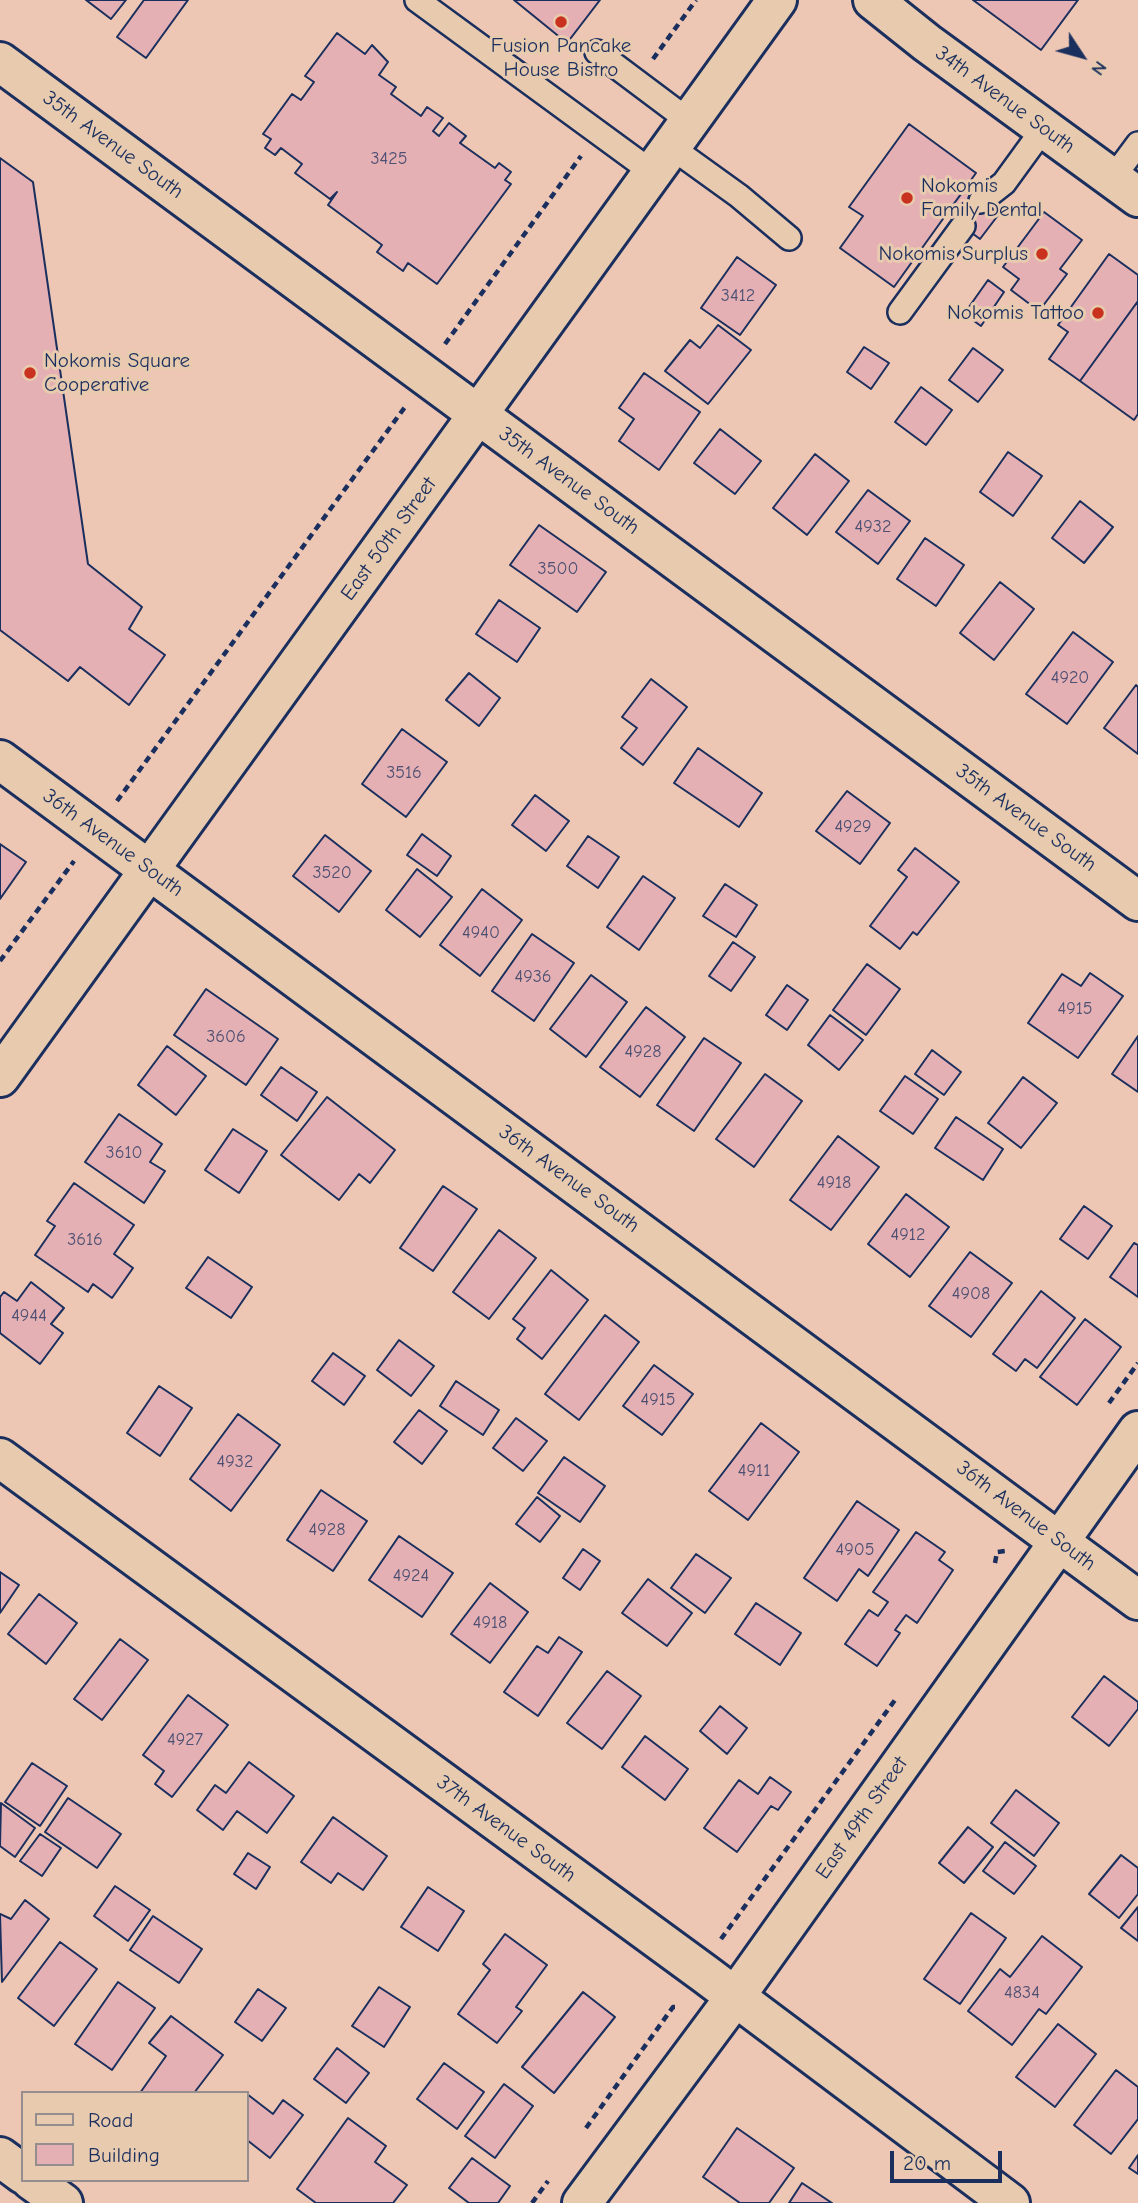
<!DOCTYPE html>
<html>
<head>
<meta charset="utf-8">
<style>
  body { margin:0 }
  #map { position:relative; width:1138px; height:2203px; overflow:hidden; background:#edc7b3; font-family:"Comic Neue",sans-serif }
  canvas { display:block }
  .legend { position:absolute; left:21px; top:2091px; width:228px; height:91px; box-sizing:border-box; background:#e8cbaf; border:2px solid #968d8f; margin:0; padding:9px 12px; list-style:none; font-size:21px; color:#1b2f5e }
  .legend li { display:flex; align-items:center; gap:14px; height:35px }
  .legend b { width:35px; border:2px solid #968d8f }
  .north { position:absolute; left:1047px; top:21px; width:70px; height:70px; -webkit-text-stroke:5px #e8cbaf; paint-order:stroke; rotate:126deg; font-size:19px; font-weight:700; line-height:28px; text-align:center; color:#1b2f5e }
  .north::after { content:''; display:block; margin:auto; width:24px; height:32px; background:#1b2f5e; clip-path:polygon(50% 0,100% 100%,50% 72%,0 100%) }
  .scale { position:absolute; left:890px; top:2151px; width:112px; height:32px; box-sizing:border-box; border:4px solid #1b2f5e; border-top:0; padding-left:9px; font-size:21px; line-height:24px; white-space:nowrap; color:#1b2f5e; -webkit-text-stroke:5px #e8cbaf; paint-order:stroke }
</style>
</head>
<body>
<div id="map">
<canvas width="1138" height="2203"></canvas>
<ul class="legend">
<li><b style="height:9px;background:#e8cbaf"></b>Road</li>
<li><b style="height:19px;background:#e4b0b3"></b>Building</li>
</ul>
<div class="north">N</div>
<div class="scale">20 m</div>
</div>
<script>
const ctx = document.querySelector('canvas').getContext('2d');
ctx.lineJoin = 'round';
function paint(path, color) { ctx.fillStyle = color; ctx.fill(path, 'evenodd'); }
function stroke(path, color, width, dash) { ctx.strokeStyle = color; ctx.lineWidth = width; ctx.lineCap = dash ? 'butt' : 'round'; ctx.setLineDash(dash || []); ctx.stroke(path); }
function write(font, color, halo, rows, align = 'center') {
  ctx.font = font + ' "Comic Neue",sans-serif'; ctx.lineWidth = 6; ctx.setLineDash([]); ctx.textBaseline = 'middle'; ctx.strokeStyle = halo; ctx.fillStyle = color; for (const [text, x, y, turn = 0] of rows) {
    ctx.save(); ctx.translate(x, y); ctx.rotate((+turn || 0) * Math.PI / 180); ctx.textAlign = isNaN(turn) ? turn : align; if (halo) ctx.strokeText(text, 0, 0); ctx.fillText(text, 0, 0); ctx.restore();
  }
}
const building = new Path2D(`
  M86,0H126L111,19Z
  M144,0H188L146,58L117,37Z
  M514,0H600L567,43Z
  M973,0H1078L1041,50Z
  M337,33L365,54L372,45L388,62L379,75L396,87L391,94L421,116L427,107L443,118L433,131L439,136L449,123L466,136L460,143L495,168L499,163L511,172L505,180L511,184L437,284L408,263L403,271L377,252L382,245L328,205L337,192L330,199L295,173L302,164L281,148L275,155L265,148L271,139L263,134L292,94L301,100L314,82L305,76Z
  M909,124L976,173L894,287L840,248L863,216L849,207Z
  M0,158L33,182L88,564L142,607L129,629L165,655L129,705L80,667L68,681L0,630Z
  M965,189L999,214L980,239L946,214Z
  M1044,212L1082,240L1060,269L1067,274L1039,311L1011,290L1019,279L1003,267Z
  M1109,254L1138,275V301L1080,381L1049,359L1068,332L1058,325Z
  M737,257L776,285L740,335L701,308Z
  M988,280L1004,292L981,326L964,314Z
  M1138,301V414L1134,420L1080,381Z
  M718,325L751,350L708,404L665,371L690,340L700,348Z
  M864,347L889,363L871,389L847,372Z
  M973,348L1003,370L978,402L949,380Z
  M644,373L700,412L659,470L619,441L634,419L619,408Z
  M921,387L952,410L926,445L895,422Z
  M720,429L761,461L735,494L694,463Z
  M1008,452L1042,476L1013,516L980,492Z
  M815,454L849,481L807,535L773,508Z
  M868,490L910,521L878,564L836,532Z
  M1080,501L1113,527L1084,563L1052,538Z
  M539,525L606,572L577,612L510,565Z
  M925,538L964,565L936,606L897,579Z
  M1000,582L1034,609L994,660L960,633Z
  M499,600L540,628L517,662L476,634Z
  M1073,632L1113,662L1067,724L1026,694Z
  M469,673L500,698L479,726L446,700Z
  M651,679L687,707L643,765L621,748L637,728L622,717Z
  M1136,685L1138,687V754L1104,728Z
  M402,729L447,762L406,817L362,784Z
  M698,748L762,793L739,827L674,783Z
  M847,791L890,823L860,864L816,831Z
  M535,795L569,821L546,851L512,825Z
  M422,834L451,856L437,876L407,855Z
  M325,835L371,871L339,912L293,876Z
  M588,836L619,857L598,888L567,866Z
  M0,844L26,862L0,899Z
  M915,848L959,882L917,935L913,932L900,949L870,926L907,877L898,870Z
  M417,869L452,897L420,937L386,910Z
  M643,876L675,898L639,950L607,927Z
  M725,884L757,905L736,937L703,916Z
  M482,889L522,920L480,976L440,945Z
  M532,934L574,963L534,1021L492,991Z
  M733,942L755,957L731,991L709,976Z
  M867,964L900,989L866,1035L833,1010Z
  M1090,973L1123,996L1078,1058L1028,1023L1062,974L1081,986Z
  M591,975L627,1002L586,1057L550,1029Z
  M787,985L808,1000L787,1030L766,1015Z
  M206,989L278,1039L246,1085L174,1035Z
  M646,1007L685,1037L640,1097L600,1067Z
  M830,1015L863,1040L839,1070L808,1045Z
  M1138,1036V1092L1112,1074Z
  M704,1038L741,1063L694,1131L657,1105Z
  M167,1046L206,1076L176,1115L138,1085Z
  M932,1050L961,1072L944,1095L915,1074Z
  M281,1067L317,1092L297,1121L261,1095Z
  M765,1074L802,1101L754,1167L716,1139Z
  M905,1076L938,1099L913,1134L880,1111Z
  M1023,1077L1057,1103L1021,1148L988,1123Z
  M327,1097L395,1150L370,1183L359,1174L339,1200L281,1155Z
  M119,1114L162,1144L150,1162L165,1171L144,1203L85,1162Z
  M956,1117L1003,1149L983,1180L935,1148Z
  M233,1129L267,1151L239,1193L205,1170Z
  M838,1136L879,1167L831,1230L790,1200Z
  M74,1183L134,1225L114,1254L133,1268L112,1298L93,1284L88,1292L35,1255L55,1226L47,1221Z
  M443,1186L477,1209L433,1271L400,1248Z
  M906,1194L949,1227L910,1277L868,1244Z
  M1084,1206L1112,1226L1088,1259L1060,1239Z
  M499,1230L536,1258L489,1319L453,1292Z
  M1134,1243L1138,1245V1297L1110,1277Z
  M970,1252L1012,1283L971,1337L929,1306Z
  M208,1257L252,1287L231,1318L186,1288Z
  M551,1270L588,1300L542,1359L517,1339L525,1328L513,1319Z
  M31,1282L64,1308L51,1324L63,1333L40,1364L0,1333V1297L4,1292L17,1301Z
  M1041,1291L1075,1318L1037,1368L1025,1359L1016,1371L993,1354Z
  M605,1315L639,1342L579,1420L545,1394Z
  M1085,1319L1121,1347L1077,1405L1040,1377Z
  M399,1340L434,1366L411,1396L377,1370Z
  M333,1353L365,1376L344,1405L312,1381Z
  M654,1365L693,1394L662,1435L623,1406Z
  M456,1381L499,1410L483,1435L440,1406Z
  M159,1386L192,1408L160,1456L127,1433Z
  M419,1410L447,1431L422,1464L394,1442Z
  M238,1414L280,1445L231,1511L190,1479Z
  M516,1418L547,1441L523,1471L493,1448Z
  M761,1423L799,1452L748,1520L709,1491Z
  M564,1457L605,1486L580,1522L538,1493Z
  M321,1490L367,1521L333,1571L287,1540Z
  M537,1497L560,1516L540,1542L516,1524Z
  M857,1501L899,1530L868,1576L859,1569L837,1601L804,1578Z
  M916,1532L945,1552L939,1560L953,1570L917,1623L906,1615L895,1630L900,1633L877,1666L845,1644L869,1610L878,1616L888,1602L873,1592Z
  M399,1536L453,1573L422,1617L369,1580Z
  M583,1549L600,1561L580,1590L563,1578Z
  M696,1554L731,1578L705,1613L671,1588Z
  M0,1572L19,1585L0,1613Z
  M648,1579L692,1613L667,1646L622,1613Z
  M490,1583L528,1612L490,1663L451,1634Z
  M39,1594L77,1623L46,1664L8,1634Z
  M756,1603L801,1633L780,1665L735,1634Z
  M559,1637L582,1652L538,1716L504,1692L537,1646L548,1653Z
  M120,1639L148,1660L102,1720L74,1699Z
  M607,1671L641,1696L602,1749L567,1723Z
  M1104,1676L1138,1702V1709L1109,1746L1072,1717Z
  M188,1695L228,1725L172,1797L155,1784L164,1771L143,1755Z
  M720,1706L747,1728L727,1754L700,1731Z
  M645,1736L688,1769L665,1800L622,1767Z
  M249,1762L294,1796L267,1833L237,1811L223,1830L197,1810L215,1785L226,1793Z
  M32,1763L67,1786L40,1826L5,1802Z
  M770,1777L791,1792L778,1810L771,1806L737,1852L704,1828L739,1780L758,1794Z
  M1016,1790L1059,1823L1034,1856L991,1823Z
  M68,1798L121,1834L97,1868L45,1832Z
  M1,1803L35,1828L15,1857L0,1846Z
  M333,1817L387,1856L363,1890L338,1873L331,1883L301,1862Z
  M968,1827L993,1847L964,1883L939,1863Z
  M40,1834L61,1848L42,1876L20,1861Z
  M1005,1842L1036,1866L1014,1894L983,1871Z
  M248,1853L270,1867L256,1889L234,1874Z
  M1121,1855L1138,1868V1894L1119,1918L1089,1894Z
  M115,1886L150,1910L128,1941L94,1916Z
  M428,1887L464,1911L438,1951L401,1927Z
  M25,1900L49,1919L2,1982L0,1914L11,1919Z
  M1138,1907V1941L1121,1928Z
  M971,1913L1006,1938L960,2004L924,1979Z
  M153,1916L202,1949L179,1983L130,1950Z
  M505,1934L547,1965L516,2007L522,2011L497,2043L458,2014L490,1970L483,1964Z
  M1042,1936L1082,1967L1046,2014L1039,2009L1012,2045L968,2011L1000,1969L1010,1977Z
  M60,1942L97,1969L54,2026L18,1998Z
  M118,1982L155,2008L112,2070L75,2044Z
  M379,1987L410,2007L384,2047L352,2026Z
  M258,1989L286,2008L262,2041L235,2022Z
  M583,1992L615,2017L554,2093L522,2067Z
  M171,2016L223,2055L194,2093H140L166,2056L149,2043Z
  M1058,2024L1096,2054L1055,2107L1016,2077Z
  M337,2048L369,2073L346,2103L314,2079Z
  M444,2063L484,2092L457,2129L417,2099Z
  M1116,2070L1138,2087V2119L1111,2154L1074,2125Z
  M504,2084L533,2106L495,2158L465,2136Z
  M247,2094L273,2114L283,2100L303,2115L270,2158L247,2140Z
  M348,2118L386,2146L375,2162L407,2185L393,2203H316L297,2189Z
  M737,2128L794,2168L769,2203H740L703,2177Z
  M1138,2155V2174L1129,2168Z
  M472,2158L510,2186L498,2203H469L449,2188Z
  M802,2183L832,2203H789Z`);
paint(building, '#e4b0b3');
stroke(building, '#1b2f5e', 2);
const service = new Path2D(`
  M417,0L652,172
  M597,52L689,121
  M671,147L739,196L789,238
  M1112,179L1138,144
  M981,201L1004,183L1044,128
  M900,312L963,226`);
const minor = new Path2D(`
  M0,62L1138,901
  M0,760L1138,1600
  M0,1458L705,1974L1010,2203
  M0,2157L23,2174
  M31,2180L63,2203
  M582,2203L735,1997L1138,1431`);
const tertiary = new Path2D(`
  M873,0L927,43L1138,197
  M0,1077L777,0`);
stroke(service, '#1b2f5e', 28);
stroke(minor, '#1b2f5e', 44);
stroke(tertiary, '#1b2f5e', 44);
stroke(new Path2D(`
  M653,59L696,0
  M445,344L581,156
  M117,801L405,407
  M0,961L74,861
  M1109,1403L1138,1363
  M995,1563L997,1552L1005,1551
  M721,1939L895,1700
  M586,2128L673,2007H679
  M532,2203L548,2181`), '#1b2f5e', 4.5, [7, 5]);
stroke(service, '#e8cbaf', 23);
stroke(minor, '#e8cbaf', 38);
stroke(tertiary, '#e8cbaf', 38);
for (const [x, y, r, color] of [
  [561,22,7,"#c8321e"],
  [907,198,7,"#c8321e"],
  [1042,254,7,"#c8321e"],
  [1098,313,7,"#c8321e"],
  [30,373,7,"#c8321e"]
]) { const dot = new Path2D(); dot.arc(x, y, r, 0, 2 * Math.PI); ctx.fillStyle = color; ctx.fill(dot); stroke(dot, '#e8cbaf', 2.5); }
write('18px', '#4d4f73', null, [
  ["3425",389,159],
  ["3412",738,296],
  ["4932",873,527],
  ["3500",558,569],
  ["4920",1070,678],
  ["3516",404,773],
  ["4929",853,827],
  ["3520",332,873],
  ["4940",481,933],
  ["4936",533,977],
  ["4915",1075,1009],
  ["3606",226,1037],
  ["4928",643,1052],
  ["3610",124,1153],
  ["4918",834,1183],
  ["4912",908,1235],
  ["3616",85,1240],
  ["4908",971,1294],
  ["4944",29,1316],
  ["4915",658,1400],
  ["4932",235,1462],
  ["4911",754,1471],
  ["4928",327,1530],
  ["4905",855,1550],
  ["4924",411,1576],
  ["4918",490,1623],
  ["4927",185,1740],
  ["4834",1022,1993]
]);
write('21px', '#1b2f5e', '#e8cbaf', [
  ["Fusion Pancake",561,46,"center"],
  ["House Bistro",561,70,"center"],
  ["Nokomis",921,186],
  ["Family Dental",921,210],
  ["Nokomis Surplus",1028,254,"right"],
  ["Nokomis Tattoo",1084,313,"right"],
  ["Nokomis Square",44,361],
  ["Cooperative",44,385]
], 'left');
write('21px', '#1b2f5e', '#e8cbaf', [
  ["34th Avenue South",1005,100,36],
  ["35th Avenue South",113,145,36],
  ["35th Avenue South",569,481,36],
  ["East 50th Street",389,539,-54],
  ["35th Avenue South",1026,818,36],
  ["36th Avenue South",113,843,36],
  ["36th Avenue South",569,1179,36],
  ["36th Avenue South",1026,1516,37],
  ["East 49th Street",862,1818,-55],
  ["37th Avenue South",506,1829,36]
]);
</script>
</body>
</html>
